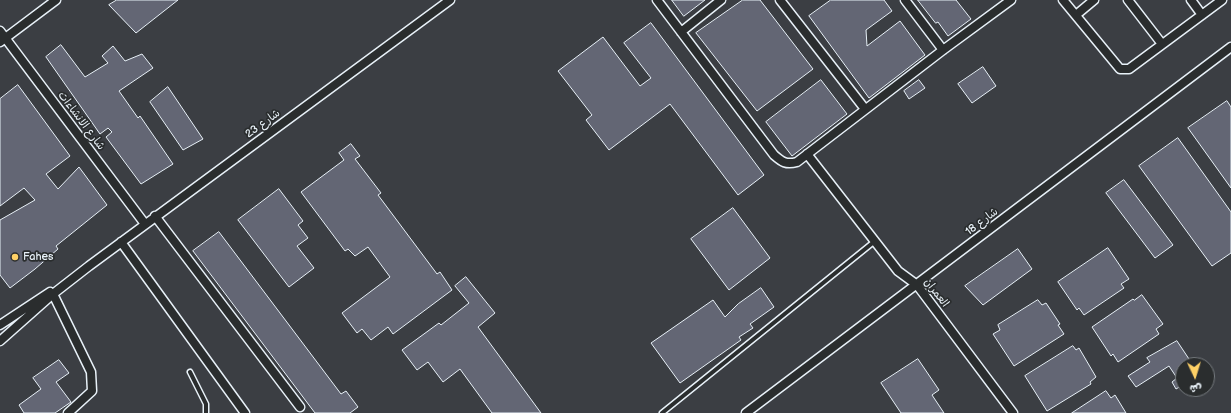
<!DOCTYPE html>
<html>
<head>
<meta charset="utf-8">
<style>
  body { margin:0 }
  #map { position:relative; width:1231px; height:413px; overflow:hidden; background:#2a2d2e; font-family:"Balsamiq Sans","Playpen Sans Arabic",sans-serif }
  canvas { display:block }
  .north { position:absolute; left:1175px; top:357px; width:40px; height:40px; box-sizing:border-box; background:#2a2d2e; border:1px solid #767b7f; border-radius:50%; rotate:176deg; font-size:11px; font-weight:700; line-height:16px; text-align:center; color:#e8f1f8 }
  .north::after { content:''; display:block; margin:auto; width:14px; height:18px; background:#ffd166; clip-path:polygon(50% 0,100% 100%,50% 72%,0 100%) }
</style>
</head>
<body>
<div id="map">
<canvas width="1231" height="413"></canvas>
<div class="north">ش</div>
</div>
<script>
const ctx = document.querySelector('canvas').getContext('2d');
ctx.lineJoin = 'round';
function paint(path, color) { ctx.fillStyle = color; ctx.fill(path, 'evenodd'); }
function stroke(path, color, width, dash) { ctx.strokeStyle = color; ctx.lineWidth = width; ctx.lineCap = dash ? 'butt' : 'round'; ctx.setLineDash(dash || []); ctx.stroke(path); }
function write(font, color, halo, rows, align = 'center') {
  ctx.font = font + ' "Balsamiq Sans","Playpen Sans Arabic",sans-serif'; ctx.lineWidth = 3.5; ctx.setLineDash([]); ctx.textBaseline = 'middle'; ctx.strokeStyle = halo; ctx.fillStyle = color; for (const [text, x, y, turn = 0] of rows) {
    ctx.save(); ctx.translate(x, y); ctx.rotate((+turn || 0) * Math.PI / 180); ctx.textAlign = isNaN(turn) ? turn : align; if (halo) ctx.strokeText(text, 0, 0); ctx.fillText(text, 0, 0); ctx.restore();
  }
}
paint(new Path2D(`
  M0,0H1231V413H0ZM1183,365H1207V389H1183Z`), '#3b3e43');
const building = new Path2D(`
  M117,0H178L136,33L109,5Z
  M672,0H705L684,16Z
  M743,0H760L813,69L757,111L696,33Z
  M831,0H884L892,11L866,30L867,46L900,21L925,55L869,98L809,16Z
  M918,0H956L971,19L948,36L938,22L936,23Z
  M651,23L764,175L738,195L670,104L609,150L586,120L592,115L558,71L603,37L640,86L651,78L624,43Z
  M61,45L85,77L108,63L102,56L113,46L125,61L142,54L153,68L119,91L138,118L140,116L173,164L141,184L106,137L112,132L108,128L100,134L46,57Z
  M983,67L996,86L972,103L958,84Z
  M821,80L847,114L792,156L766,122Z
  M919,80L925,88L909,99L904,91Z
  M18,85L70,156L46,174L58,189L79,167L107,205L56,246L58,249L35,269L10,288L0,275V220L35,200L24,188L0,206V99Z
  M168,87L203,139L183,150L150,102Z
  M1227,101L1231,107V188L1188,128Z
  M1178,138L1231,212V253L1212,266L1139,166Z
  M351,144L360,156L355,159L381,193L378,195L437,274L440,272L452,290L393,334L388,327L371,340L362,329L357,333L342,313L390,277L368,247L355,256L348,249L345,251L301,192L344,160L339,153Z
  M1124,180L1173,245L1155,258L1106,193Z
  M279,189L303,221L298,225L308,238L297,246L314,268L289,287L238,220Z
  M733,208L770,258L729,290L691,239Z
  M219,232L341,394L346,391L358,407L350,413H315L193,251Z
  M1108,248L1129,279L1121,284L1124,288L1084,315L1079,308L1077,310L1058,282Z
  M1018,249L1032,269L983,305L965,286Z
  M466,277L495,313L478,327L541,413H492L460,369L443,382L428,362L417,370L402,350L439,323L441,325L469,303L455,286Z
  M761,288L774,307L750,324L753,328L739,337L741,340L680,383L651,343L713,300L725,317L738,304Z
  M1142,295L1163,324L1156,329L1159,334L1118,362L1113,354L1111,356L1092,327L1133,299L1134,300Z
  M1038,300L1042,305L1046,303L1060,324L1058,325L1064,334L1014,366L993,334L1000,330L998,325Z
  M1177,341L1193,365H1183V388L1181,386L1176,389L1172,382L1177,378L1169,366L1136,387L1128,376L1150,362L1147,358Z
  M1073,346L1076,350L1079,348L1096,377L1090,382L1091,384L1047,411L1025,376Z
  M918,359L939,390L932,395L944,413H901L881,383Z
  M59,360L69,373L56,382L71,402L55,413H24L19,405L41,389L33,378Z
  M1106,391L1111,398L1115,395L1126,413H1072Z`);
paint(building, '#636674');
stroke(building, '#e8f1f8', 1);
const lane = new Path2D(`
  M190,372L206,404V413
  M662,413L875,241`);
const street = new Path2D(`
  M657,0L774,155C782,162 786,165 797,162L943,50L1011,0
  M780,0L865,109
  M905,0L943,50
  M1063,0L1120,69H1129L1222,0
  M1128,0L1162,44
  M1191,0L1202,15
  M1076,15L1094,0
  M0,31L145,224
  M681,32L721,0
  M0,42L56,0
  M807,154L898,271L917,285L1013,413
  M155,216L300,407
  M121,242L245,413
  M53,294L91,372L92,391L68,413
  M0,325L50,292
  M0,341L53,294L89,266L450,0
  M746,413L1231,47`);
stroke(lane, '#e8f1f8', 7);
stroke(street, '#e8f1f8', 11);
stroke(lane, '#2a2d2e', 4);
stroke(street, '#2a2d2e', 8);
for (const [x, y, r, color] of [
  [15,257,4,"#ffd166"]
]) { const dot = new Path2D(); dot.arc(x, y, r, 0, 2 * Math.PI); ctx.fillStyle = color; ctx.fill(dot); stroke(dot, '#2a2d2e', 1.5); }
write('11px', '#e8f1f8', '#2a2d2e', [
  ["شارع الانشاءات",81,121,53],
  ["شارع 23",263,124,-36],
  ["شارع 18",982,222,-37],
  ["العمران",936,293,52]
]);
write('11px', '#e8f1f8', '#2a2d2e', [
  ["Fahes",23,257]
], 'left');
</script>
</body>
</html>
